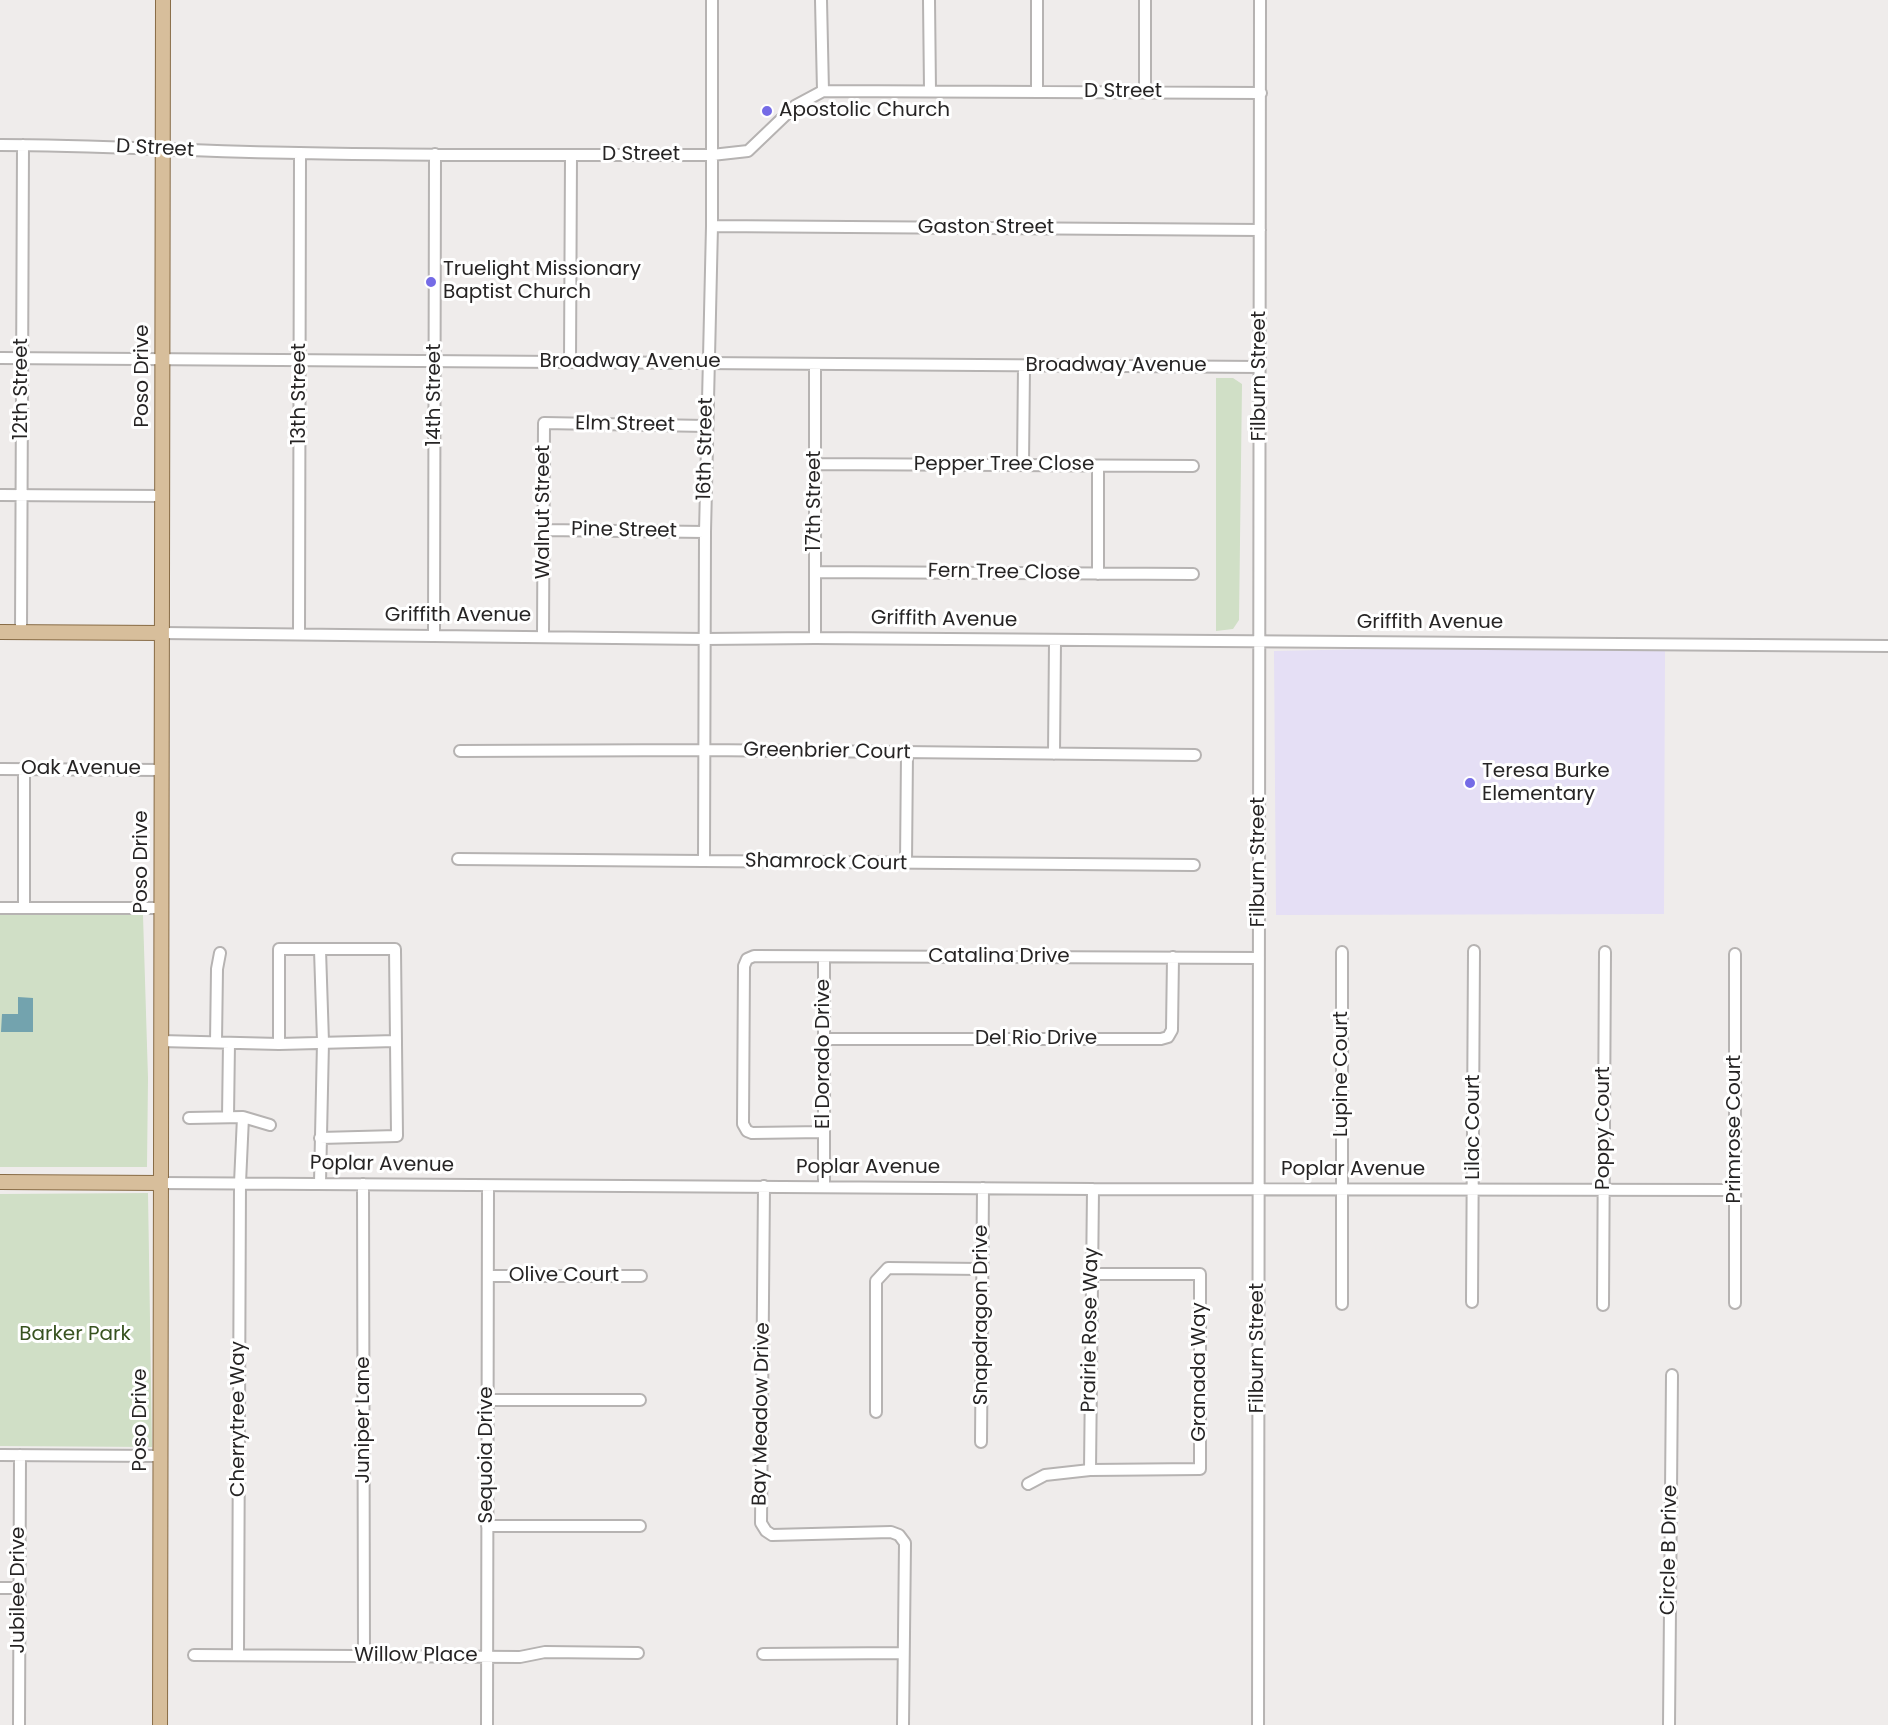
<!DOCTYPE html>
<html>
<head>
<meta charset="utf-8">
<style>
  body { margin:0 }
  canvas { display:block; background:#efeceb }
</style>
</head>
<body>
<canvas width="1888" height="1725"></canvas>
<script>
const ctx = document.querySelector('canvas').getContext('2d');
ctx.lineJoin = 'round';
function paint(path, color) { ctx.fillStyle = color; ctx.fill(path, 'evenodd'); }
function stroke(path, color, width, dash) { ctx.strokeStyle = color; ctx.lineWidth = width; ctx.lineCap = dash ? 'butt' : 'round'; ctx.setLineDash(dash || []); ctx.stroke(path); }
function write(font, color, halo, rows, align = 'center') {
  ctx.font = font + ' Poppins,sans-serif'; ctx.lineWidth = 6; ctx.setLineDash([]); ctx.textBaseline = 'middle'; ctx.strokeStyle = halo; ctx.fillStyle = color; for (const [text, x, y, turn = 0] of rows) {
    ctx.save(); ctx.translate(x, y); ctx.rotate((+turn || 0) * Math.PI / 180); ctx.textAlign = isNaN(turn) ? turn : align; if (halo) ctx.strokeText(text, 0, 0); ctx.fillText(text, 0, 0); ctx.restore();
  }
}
paint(new Path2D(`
  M1665,643L1664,914L1276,915L1274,651Z`), '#e5dff5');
paint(new Path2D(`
  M1216,378H1233L1242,384L1239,620L1233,629L1216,631Z
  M0,915H143L148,1078L147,1167H0Z
  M148,1193L152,1447L0,1446V1194Z`), '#d0dfc6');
paint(new Path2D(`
  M18,997L33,998V1032H1L2,1014H18Z`), '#73a3ae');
const minor = new Path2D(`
  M821,0L823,91
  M929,0L930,90
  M1037,0V91
  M1145,0V92
  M0,145C100,145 199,152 299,153C437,156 574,155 712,155L748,151L795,106L823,91L1261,93
  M712,226L1260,230
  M0,358L1260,367
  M570,362L571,155
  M815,464L1193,466
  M1023,464L1024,366
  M0,495L162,496
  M543,530L705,532
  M815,572L1193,574
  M1098,574V466
  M21,632L23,145
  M162,633L705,639L815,638L1888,646
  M299,634L300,153
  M434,635L435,154
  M543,636L544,423L706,426
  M815,638V364
  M460,751L704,750L1195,755
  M1054,754L1055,641
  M0,769L162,770
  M458,859L1194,865
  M704,861L705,532L712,226V0
  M906,863L907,753
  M0,908H161
  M24,908V769
  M1342,952V1304
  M1735,954V1303
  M824,1039H1161L1168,1037L1172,1030L1173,957
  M161,1041L279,1044L395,1041
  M216,1042L217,969L220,953
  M279,1044V949H395L397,1136L320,1138
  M228,1117L229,1043
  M189,1118L243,1117L270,1125
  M823,1132L752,1133L747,1131L743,1124L744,966L747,959L754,956L1259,958
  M160,1183L1093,1189L1735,1190
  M320,1183L323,1042L320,950
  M363,1184L364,1656
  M764,1186L761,1523L766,1531L772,1535L891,1532L899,1535L905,1543L903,1725
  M824,1187V957
  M488,1276H641
  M1472,1302L1474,951
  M1603,1305L1605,952
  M487,1400H640
  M876,1412V1281L888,1268L981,1269
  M981,1442L983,1188
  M0,1455L160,1456
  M1090,1470L1093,1189
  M1028,1484L1045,1475L1090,1470L1200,1469V1274H1092
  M487,1526H640
  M0,1588H19
  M763,1654L903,1653
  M194,1655L520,1657L545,1652L638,1653
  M238,1655L240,1183L243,1117
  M19,1725L20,1455
  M487,1725L488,1186
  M1258,1725L1260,0
  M1669,1725L1672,1375`);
const major = new Path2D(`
  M0,632L162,633
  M0,1182L160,1183
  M160,1725L163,0`);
stroke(minor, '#b6b3b2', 14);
stroke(major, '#886c46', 16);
stroke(minor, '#fff', 10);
stroke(major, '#d7be9b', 14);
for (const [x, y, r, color] of [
  [767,111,6,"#756be6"],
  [431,282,6,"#756be6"],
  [1470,783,6,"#756be6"]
]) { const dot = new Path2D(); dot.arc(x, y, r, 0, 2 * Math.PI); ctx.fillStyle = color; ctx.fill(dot); stroke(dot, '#fff', 2); }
write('20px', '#262424', '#fff', [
  ["D Street",1123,92],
  ["D Street",155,149,3],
  ["D Street",641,155],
  ["Gaston Street",986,228],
  ["Broadway Avenue",630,362],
  ["Broadway Avenue",1116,366],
  ["Poso Drive",143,376,-90],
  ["Filburn Street",1260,376,-90],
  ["12th Street",22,389,-90],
  ["13th Street",300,394,-90],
  ["14th Street",435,395,-90],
  ["Elm Street",625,425,1],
  ["16th Street",706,449,-89],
  ["Pepper Tree Close",1004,465],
  ["17th Street",815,501,-90],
  ["Walnut Street",544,512,-90],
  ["Pine Street",624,531,1],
  ["Fern Tree Close",1004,573,1],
  ["Griffith Avenue",458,616],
  ["Griffith Avenue",944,620,1],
  ["Griffith Avenue",1430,623],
  ["Greenbrier Court",827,752,1],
  ["Oak Avenue",81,769],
  ["Poso Drive",142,862,-90],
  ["Filburn Street",1259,862,-90],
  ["Shamrock Court",826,863,1],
  ["Catalina Drive",999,957],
  ["Del Rio Drive",1036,1039],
  ["El Dorado Drive",824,1054,-90],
  ["Lupine Court",1342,1074,-90],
  ["Lilac Court",1474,1127,-90],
  ["Poppy Court",1604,1128,-90],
  ["Primrose Court",1735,1129,-90],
  ["Poplar Avenue",382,1165,1],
  ["Poplar Avenue",868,1168],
  ["Poplar Avenue",1353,1170],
  ["Olive Court",564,1276],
  ["Snapdragon Drive",982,1315,-90],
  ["Prairie Rose Way",1091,1330,-89],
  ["Filburn Street",1258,1348,-90],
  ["Granada Way",1200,1372,-90],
  ["Bay Meadow Drive",762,1414,-89],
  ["Cherrytree Way",239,1419,-90],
  ["Poso Drive",141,1420,-90],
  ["Juniper Lane",364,1420,-90],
  ["Sequoia Drive",487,1455,-90],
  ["Circle B Drive",1670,1550,-89],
  ["Jubilee Drive",19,1590,-90],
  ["Willow Place",416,1656]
]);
write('20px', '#262424', '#fff', [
  ["Apostolic Church",779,111],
  ["Truelight Missionary",443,270],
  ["Baptist Church",443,293],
  ["Teresa Burke",1482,772],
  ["Elementary",1482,795]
], 'left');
write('20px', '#37521f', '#fff', [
  ["Barker Park",75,1335]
]);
</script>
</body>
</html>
